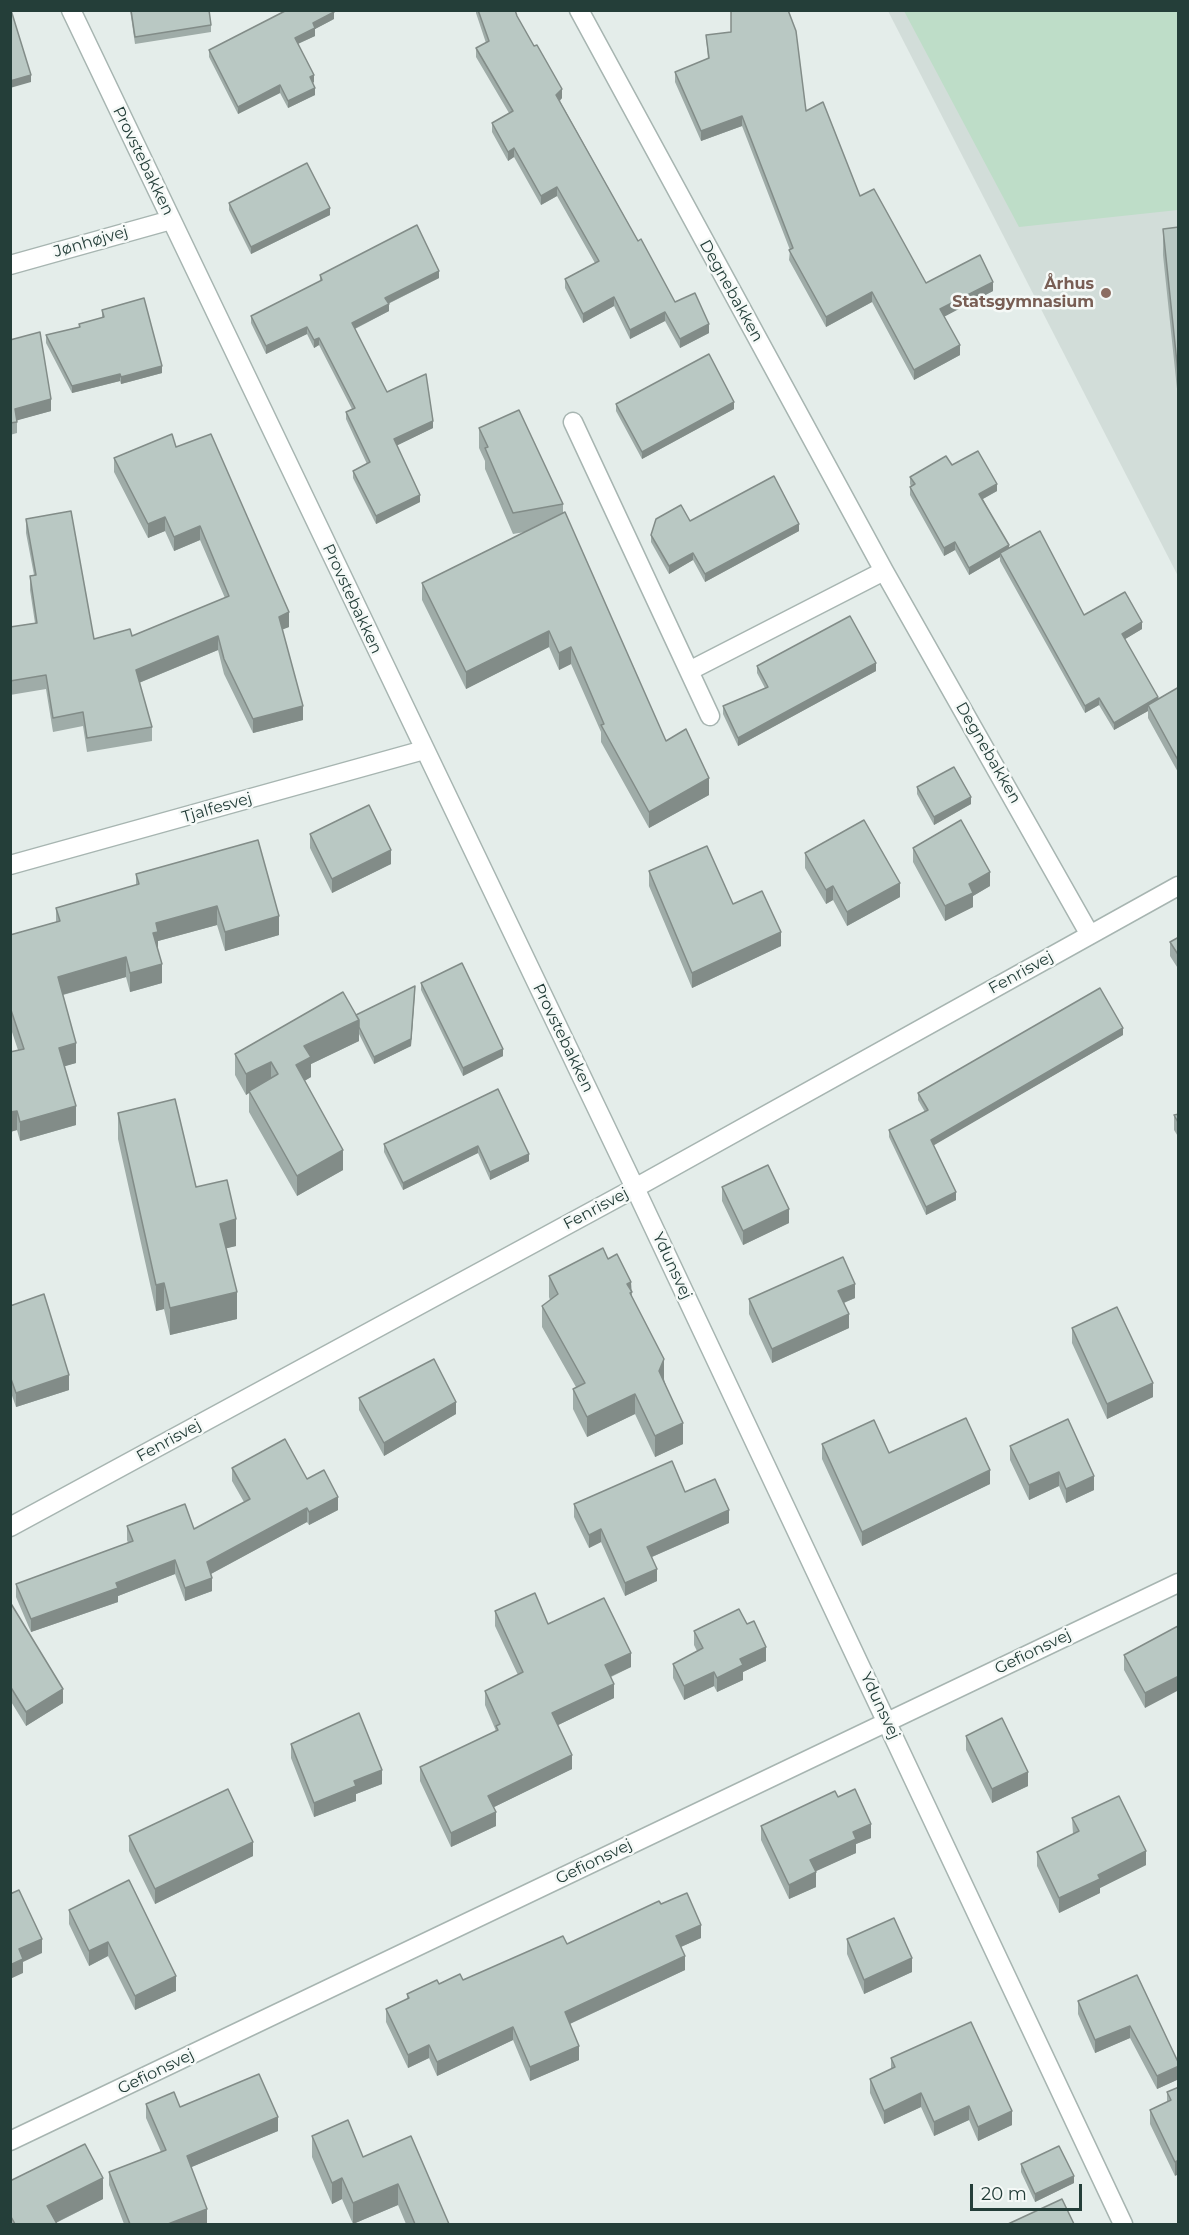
<!DOCTYPE html>
<html>
<head>
<meta charset="utf-8">
<style>
  body { margin:0 }
  #map { position:relative; width:1189px; height:2235px; overflow:hidden; background:#e4edea; font-family:Montserrat,sans-serif }
  canvas { display:block }
  .frame { position:absolute; inset:0; border:12px solid #243e39; pointer-events:none }
  .scale { position:absolute; left:970px; top:2184px; width:112px; height:27px; box-sizing:border-box; border:3px solid #243e39; border-top:0; padding-left:8px; font-size:18px; line-height:21px; white-space:nowrap; color:#243e39; -webkit-text-stroke:4px #f5f9f7; paint-order:stroke }
</style>
</head>
<body>
<div id="map">
<canvas width="1189" height="2235"></canvas>
<div class="frame"></div>
<div class="scale">20 m</div>
</div>
<script>
const ctx = document.querySelector('canvas').getContext('2d');
ctx.lineJoin = 'round';
function paint(path, color) { ctx.fillStyle = color; ctx.fill(path, 'evenodd'); }
function stroke(path, color, width, dash) { ctx.strokeStyle = color; ctx.lineWidth = width; ctx.lineCap = dash ? 'butt' : 'round'; ctx.setLineDash(dash || []); ctx.stroke(path); }
function write(font, color, halo, rows, align = 'center') {
  ctx.font = font + ' Montserrat,sans-serif'; ctx.lineWidth = 5; ctx.setLineDash([]); ctx.textBaseline = 'middle'; ctx.strokeStyle = halo; ctx.fillStyle = color; for (const [text, x, y, turn = 0] of rows) {
    ctx.save(); ctx.translate(x, y); ctx.rotate((+turn || 0) * Math.PI / 180); ctx.textAlign = isNaN(turn) ? turn : align; if (halo) ctx.strokeText(text, 0, 0); ctx.fillText(text, 0, 0); ctx.restore();
  }
}
paint(new Path2D(`
  M888,11H1178V576Z`), '#d2ddd9');
paint(new Path2D(`
  M904,11H1178V210L1019,227Z`), '#beddc8');
const street = new Path2D(`
  M71,10L635,1188L1123,2224
  M579,10L884,571L1090,935
  M10,265L171,220
  M573,422L710,716
  M689,671L884,571
  M10,865L424,750
  M10,1527L635,1188L1178,886
  M10,2141L1178,1583`);
stroke(street, '#a7b5b1', 21);
stroke(street, '#fff', 18);
paint(new Path2D(`
  M130,10H209L211,25V32L135,44Z
  M476,10H515L517,16L562,98L560,101L638,241L675,302L709,333L680,348L665,321L630,339L614,306L583,323L565,288V279L595,263L557,196L541,205L514,157L508,161L492,132V123L509,113L476,57V48L486,43L476,13Z
  M334,19L315,29V36L298,44L314,82L313,83L315,95L288,108L280,93L238,114L209,57V50Z
  M706,35L806,111L860,196L926,283L993,291L944,316L960,355L914,380L872,302L826,327L789,260L790,250L742,126L701,141L675,82V72L708,59Z
  M229,203L330,215L251,254L229,210Z
  M1179,227V408L1163,255V229Z
  M320,275L439,278L388,304L389,311L355,329L387,392L433,428L397,445L420,502L376,524L353,478V471L367,464L346,419V412L352,409L319,345L314,348L307,334L266,354L251,323V316L320,281Z
  M102,310L162,373L121,384L120,381L72,393L46,343V335L79,327V324L102,318Z
  M10,340L51,411L17,420V433L10,435Z
  M616,404L734,409L642,459L616,411Z
  M479,428L563,504V513L666,741L709,795L649,828L601,742V732L571,664L559,670L549,647L466,689L422,600V583L525,532L513,534L485,469V461L479,448Z
  M176,447L289,627L282,629L303,720L253,733L224,674L218,650L139,683L152,727V741L87,752L83,726L53,732L46,689L10,695V627L35,623L30,590V576L34,575L26,533V519L94,639L132,636L225,598L200,540L174,551L165,531L148,538L114,472V458Z
  M952,465L997,491L983,499L1009,548L1084,615L1142,629L1125,639L1158,699L1179,687V774L1148,718V711L1114,730L1099,705L1085,713L1000,561V557L969,575L955,550L944,556L910,495V487L911,486L910,484V477Z
  M690,521L799,531L705,582L693,560L669,574L651,542V535Z
  M757,666L876,671L738,746L723,714V706L765,688L757,673Z
  M917,787L971,804L934,825L917,794Z
  M310,834L391,864L332,893L310,848Z
  M258,840L279,935L225,951L217,925L158,941V951L162,983L130,992L126,977L63,995L76,1063L64,1066L76,1125L20,1141L17,1130L10,1132L18,1050L10,1026V935L56,922V908L136,885V874Z
  M913,848L990,886L973,896V907L945,921L913,862Z
  M805,853L900,897L847,926L833,900L826,904L805,868Z
  M649,871L733,904L781,946L692,988L649,886Z
  M1179,937V970L1170,956V942Z
  M421,983L503,1056L463,1076L421,990Z
  M415,993L411,1046L374,1064L359,1034V1041L311,1064V1077L304,1081L343,1170L297,1196L249,1112V1093L246,1095L235,1075V1054L356,1015Z
  M1123,1035L933,1145L956,1200L926,1215L889,1137V1130L925,1112L918,1100V1093Z
  M498,1089L529,1161L490,1180L478,1153L403,1190L384,1152V1144Z
  M118,1113L196,1187L236,1246L226,1248L237,1319L170,1335L164,1309L156,1311L118,1139Z
  M1179,1114V1138L1174,1130V1115Z
  M722,1187L789,1223L743,1245L722,1201Z
  M608,1259L631,1282L632,1297L664,1379L683,1444L655,1457L635,1414L587,1437L573,1409V1389L576,1387L542,1327V1306L550,1300L549,1297V1276Z
  M855,1298L844,1303L849,1328L772,1363L749,1314V1299Z
  M10,1306L69,1390L16,1407L10,1390Z
  M1072,1328L1153,1397L1107,1419L1072,1343Z
  M359,1398L456,1414L384,1456L359,1410Z
  M822,1444L889,1453L990,1484L862,1546L822,1459Z
  M1010,1446L1094,1490L1066,1503L1059,1486L1029,1500L1010,1460Z
  M232,1468L307,1479L338,1510L309,1525L307,1522L211,1574L212,1591L185,1601L175,1574L118,1596V1602L31,1632L16,1597V1584L128,1543L127,1540V1526L194,1529L244,1502L232,1481Z
  M685,1492L729,1523L652,1557L657,1581L625,1596L601,1542L589,1548L574,1517V1504Z
  M10,1602L63,1703L26,1726L10,1700Z
  M495,1611L548,1624L631,1667L611,1677L614,1698L558,1725L572,1769L494,1807L496,1826L451,1847L420,1781V1767L496,1731L485,1705V1691L518,1675L495,1626Z
  M1179,1628L1145,1708L1124,1670V1655Z
  M694,1631L766,1661L743,1672V1680L717,1692L714,1686L684,1700L673,1678V1664L697,1651L694,1645Z
  M966,1736L1028,1786L992,1803L966,1750Z
  M291,1744L382,1784L356,1794V1801L314,1817L291,1758Z
  M838,1797L871,1838L856,1844V1853L815,1871L816,1887L789,1899L761,1840V1826Z
  M1072,1818L1146,1865L1100,1888V1893L1059,1913L1037,1866V1852L1073,1834Z
  M129,1836L253,1856L155,1904L129,1851Z
  M661,1904L701,1938L681,1947L685,1970L570,2024L579,2060L530,2081L513,2040L437,2076L429,2058L408,2068L386,2022V2009L407,1999V1994L439,1984L463,1980L567,1944Z
  M69,1910L176,1991L135,2010L108,1956L89,1966L69,1924Z
  M847,1939L912,1972L864,1994L847,1954Z
  M1137,1975L1179,2064V2079L1157,2089L1130,2038L1095,2053L1078,2014V2001Z
  M891,2058L1012,2125L978,2141L969,2120L934,2136L921,2107L884,2124L870,2093V2079L891,2069Z
  M1179,2087L1175,2176L1150,2124V2110L1167,2102V2092Z
  M146,2104L180,2107L278,2131L191,2167L207,2223L203,2224H124L109,2185V2172L161,2152L146,2118Z
  M312,2136L363,2157L449,2224H406L398,2205L353,2224L342,2199L332,2204L312,2157Z
  M1021,2164L1074,2183L1035,2202L1021,2172Z
  M10,2181L103,2199L56,2223L57,2224H10Z`), '#9faca8');
paint(new Path2D(`
  M334,12V19L315,29V36L295,45V38L313,23Z
  M31,75V82L10,88V81Z
  M314,75V82L310,84V77Z
  M280,85V93L238,114V107Z
  M315,88V95L288,108V101Z
  M562,89V98L556,104V95Z
  M742,116V126L701,141V131Z
  M514,148V157L508,161V152Z
  M557,187V196L541,205V196Z
  M330,208V215L251,254V247Z
  M439,271V278L385,305V298Z
  M993,282V291L940,319V309Z
  M872,292V302L826,327V317Z
  M614,297V306L583,323V314Z
  M389,304V311L352,330V323Z
  M665,312V321L630,339V330Z
  M709,324V333L680,348V339Z
  M307,327V334L266,354V346Z
  M319,338V345L314,348V340Z
  M960,345V355L914,380V370Z
  M162,366V373L121,384V377Z
  M120,374V381L72,393V386Z
  M51,399V411L15,421V409Z
  M734,402V409L642,459V452Z
  M433,421V428L394,447V439Z
  M997,484V491L979,501V494Z
  M420,495V502L376,524V516Z
  M165,517V531L148,538V524Z
  M799,524V531L705,582V574Z
  M200,526V540L174,551V537Z
  M955,542V550L944,556V548Z
  M1009,545V552L1000,553V557L969,575V568Z
  M693,553V560L669,574V566Z
  M289,612V627L279,631V617Z
  M1142,622V629L1122,641V634Z
  M549,631V647L466,689V672Z
  M218,636V650L136,684V670Z
  M571,647V664L559,670V653Z
  M876,663V671L738,746V738Z
  M1158,697V705H1148V711L1114,730V723Z
  M1099,698V705L1085,713V706Z
  M303,706V720L253,733V719Z
  M709,778V795L649,828V812Z
  M971,797V804L934,825V817Z
  M391,850V864L332,893V879Z
  M990,872V886L973,896V907L945,921V906L969,884Z
  M900,883V897L847,926V912Z
  M833,886V900L826,904V890Z
  M217,906V925L158,941V951L153,933L156,923Z
  M279,916V935L225,951V932Z
  M781,932V946L692,988V973Z
  M126,957V977L58,996V977Z
  M162,964V983L130,992V973Z
  M415,986L411,1046L374,1064V1057Z
  M359,1020V1041L311,1064V1077L296,1086V1065L304,1046Z
  M1123,1028V1035L931,1147V1140Z
  M76,1043V1063L59,1068V1048Z
  M503,1049V1056L463,1076V1068Z
  M271,1062V1083L249,1091V1093L246,1095V1074Z
  M76,1106V1125L20,1141V1122Z
  M17,1111V1130L10,1132V1112Z
  M478,1146V1153L403,1190V1183Z
  M343,1150V1170L297,1196V1176Z
  M529,1154V1161L490,1180V1172Z
  M956,1192V1200L926,1215V1207Z
  M789,1209V1223L743,1245V1231Z
  M236,1219V1246L220,1250V1224Z
  M631,1282L632,1313L627,1284Z
  M164,1283V1309L156,1311V1285Z
  M855,1284V1298L838,1305V1291Z
  M237,1292V1319L170,1335V1308Z
  M849,1314V1328L772,1363V1349Z
  M664,1359V1379L659,1392V1371Z
  M69,1375V1390L16,1407V1393Z
  M1153,1383V1397L1107,1419V1404Z
  M635,1394V1414L587,1437V1417Z
  M456,1402V1414L384,1456V1443Z
  M683,1423V1444L655,1457V1436Z
  M990,1470V1484L862,1546V1532Z
  M1059,1472V1486L1029,1500V1485Z
  M1094,1476V1490L1066,1503V1489Z
  M338,1497V1510L309,1525V1512Z
  M307,1508V1522L207,1576V1562Z
  M729,1510V1523L647,1559V1547Z
  M601,1529V1542L589,1548V1535Z
  M175,1560V1574L118,1596V1602L31,1632V1619L116,1583Z
  M657,1569V1581L625,1596V1583Z
  M212,1578V1591L185,1601V1588Z
  M766,1647V1661L743,1672V1680L717,1692V1678L740,1659Z
  M631,1653V1667L605,1679V1665Z
  M714,1672V1686L684,1700V1686Z
  M1179,1676V1690L1145,1708V1693Z
  M614,1684V1698L552,1728V1713Z
  M63,1689V1703L26,1726V1712Z
  M572,1755V1769L488,1810V1796Z
  M382,1770V1784L356,1794V1801L314,1817V1803L354,1781Z
  M1028,1772V1786L992,1803V1789Z
  M496,1812V1826L451,1847V1833Z
  M871,1824V1838L856,1844V1853L810,1874V1860L853,1832Z
  M253,1842V1856L155,1904V1889Z
  M1146,1851V1865L1100,1888V1893L1059,1913V1898L1098,1875Z
  M816,1872V1887L789,1899V1885Z
  M701,1925V1938L676,1949V1936Z
  M42,1939V1953L23,1962V1973L10,1979V1965L19,1949Z
  M108,1942V1956L89,1966V1951Z
  M685,1956V1970L565,2026V2012Z
  M912,1958V1972L864,1994V1980Z
  M176,1976V1991L135,2010V1996Z
  M1130,2026V2038L1095,2053V2040Z
  M513,2027V2040L437,2076V2062Z
  M429,2045V2058L408,2068V2055Z
  M579,2046V2060L530,2081V2067Z
  M1179,2066V2079L1157,2089V2076Z
  M921,2093V2107L884,2124V2111Z
  M969,2106V2120L934,2136V2122Z
  M1012,2111V2125L978,2141V2127Z
  M278,2117V2131L187,2169V2156Z
  M1179,2160V2174L1175,2176V2162Z
  M1074,2176V2183L1035,2202V2194Z
  M103,2178V2199L53,2224L47,2206Z
  M342,2178V2199L332,2204V2183Z
  M398,2184V2205L353,2224V2203Z
  M207,2209V2223L203,2224H168Z`), '#828c88');
const building = new Path2D(`
  M10,10H11L31,75L10,81Z
  M131,10H209L211,25L135,37Z
  M287,10H334V12L313,23L315,28L295,38L314,75L310,77L315,88L288,101L280,85L238,107L209,50Z
  M478,10H515L517,16L534,46L537,45L562,89L556,95L638,241L641,239L675,302L695,293L709,324L680,339L665,312L630,330L614,297L583,314L565,279L599,261L557,187L541,196L514,148L508,152L492,123L513,111L476,48L489,41Z
  M731,10H788L796,31L806,111L823,102L860,196L874,189L926,283L980,255L993,282L940,309L960,345L914,370L872,292L826,317L789,250L793,248L742,116L701,131L675,72L709,58L706,35L731,32Z
  M307,163L330,208L251,247L229,203Z
  M417,225L439,271L385,298L389,304L352,323L387,392L426,374L433,421L394,439L420,495L376,516L353,471L370,462L346,412L355,408L319,338L314,340L307,327L266,346L251,316L322,280L320,275Z
  M1179,227V382L1163,229Z
  M144,298L162,366L121,377L120,374L72,386L46,335L80,327L79,324L104,317L102,310Z
  M40,332L51,399L15,409L17,422L10,423V340Z
  M709,354L734,402L642,452L616,404Z
  M519,410L563,504L513,513L485,448L488,447L479,428Z
  M172,434L176,447L211,434L289,612L279,617L303,706L253,719L224,659L218,636L136,670L152,727L87,738L83,712L53,718L46,675L10,681V627L37,623L30,576L36,575L26,519L71,511L94,639L130,629L132,636L229,596L200,526L174,537L165,517L148,524L114,458Z
  M978,451L997,484L979,494L1009,545L969,568L955,542L944,548L910,487L915,484L910,477L946,456L952,465Z
  M774,476L799,524L705,574L693,553L669,566L651,535L656,519L681,505L690,521Z
  M565,512L666,741L686,729L709,778L649,812L601,725L604,724L571,647L559,653L549,631L466,672L422,583Z
  M1040,531L1084,615L1125,592L1142,622L1122,634L1158,697L1114,723L1099,698L1085,706L1000,553Z
  M850,616L876,663L738,738L723,706L768,687L757,666Z
  M1179,687V762L1148,705Z
  M954,767L971,797L934,817L917,787Z
  M369,805L391,850L332,879L310,834Z
  M864,820L900,883L847,912L833,886L826,890L805,853Z
  M961,820L990,872L969,884L973,893L945,906L913,848Z
  M258,840L279,916L225,932L217,906L156,923L158,932L153,933L162,964L130,973L126,957L58,977L76,1043L59,1048L76,1106L20,1122L17,1111L10,1112V1052L24,1049L10,1007V935L60,921L56,908L139,884L136,874Z
  M707,846L733,904L762,891L781,932L692,973L649,871Z
  M1179,937V956L1170,942Z
  M462,963L503,1049L463,1068L421,983Z
  M415,986L411,1039L374,1057L359,1027V1020L356,1015Z
  M1100,988L1123,1028L931,1140L956,1192L926,1207L889,1130L928,1110L918,1093Z
  M343,992L359,1020L304,1046L311,1057L296,1065L343,1150L297,1176L249,1091L278,1074L271,1062L246,1074L235,1054Z
  M498,1089L529,1154L490,1172L478,1146L403,1183L384,1144Z
  M175,1099L196,1187L227,1180L236,1219L220,1224L237,1292L170,1308L164,1283L156,1285L118,1113Z
  M1179,1114V1124L1174,1115Z
  M768,1165L789,1209L743,1231L722,1187Z
  M603,1248L608,1259L617,1254L631,1282L627,1284L632,1292L630,1293L664,1359L659,1371L683,1423L655,1436L635,1394L587,1417L573,1389L585,1383L542,1306L558,1294L549,1276Z
  M843,1257L855,1284L838,1291L849,1314L772,1349L749,1299Z
  M44,1294L69,1375L16,1393L10,1376V1306Z
  M1117,1307L1153,1383L1107,1404L1072,1328Z
  M434,1359L456,1402L384,1443L359,1398Z
  M966,1418L990,1470L862,1532L822,1444L874,1420L889,1453Z
  M1068,1419L1094,1476L1066,1489L1059,1472L1029,1485L1010,1446Z
  M285,1439L307,1479L324,1470L338,1497L309,1512L307,1508L207,1562L212,1578L185,1588L175,1560L116,1583L118,1588L31,1619L16,1584L133,1541L127,1526L185,1504L194,1529L250,1499L232,1468Z
  M672,1461L685,1492L715,1479L729,1510L647,1547L657,1569L625,1583L601,1529L589,1535L574,1504Z
  M535,1593L548,1624L604,1598L631,1653L605,1665L614,1684L552,1713L572,1755L488,1796L496,1812L451,1833L420,1767L498,1730L496,1726L500,1724L485,1691L523,1672L495,1611Z
  M10,1602L63,1689L26,1712L10,1686Z
  M739,1609L747,1624L754,1621L766,1647L740,1659L743,1665L717,1678L714,1672L684,1686L673,1664L703,1648L694,1631Z
  M1178,1626L1179,1628V1676L1145,1693L1124,1655Z
  M359,1713L382,1770L354,1781L356,1786L314,1803L291,1744Z
  M1002,1718L1028,1772L992,1789L966,1736Z
  M228,1789L253,1842L155,1889L129,1836Z
  M855,1789L871,1824L853,1832L856,1839L810,1860L816,1872L789,1885L761,1826L835,1791L838,1797Z
  M1119,1796L1146,1851L1098,1875L1100,1879L1059,1898L1037,1852L1079,1831L1072,1818Z
  M129,1880L176,1976L135,1996L108,1942L89,1951L69,1910Z
  M19,1890L42,1939L19,1949L23,1959L10,1965V1894Z
  M687,1893L701,1925L676,1936L685,1956L565,2012L579,2046L530,2067L513,2027L437,2062L429,2045L408,2055L386,2009L409,1998L407,1994L437,1980L439,1984L460,1974L463,1980L563,1936L567,1944L659,1901L661,1904Z
  M894,1918L912,1958L864,1980L847,1939Z
  M1137,1975L1179,2064V2066L1157,2076L1130,2026L1095,2040L1078,2001Z
  M971,2022L1012,2111L978,2127L969,2106L934,2122L921,2093L884,2111L870,2079L895,2067L891,2058Z
  M259,2074L278,2117L187,2156L207,2209L168,2224H130L109,2172L166,2150L146,2104L174,2092L180,2107Z
  M1179,2087V2160L1175,2162L1150,2110L1171,2100L1167,2092Z
  M348,2120L363,2157L411,2136L449,2224H415L398,2184L353,2203L342,2178L332,2183L312,2136Z
  M85,2144L103,2178L47,2206L57,2224H15L10,2215V2181Z
  M1059,2146L1074,2176L1035,2194L1021,2164Z
  M1062,2199L1074,2224H1008Z`);
paint(building, '#b9c8c3');
stroke(building, '#828c88', 1.5);
for (const [x, y, r, color] of [
  [1106,293,6,"#8d6e63"]
]) { const dot = new Path2D(); dot.arc(x, y, r, 0, 2 * Math.PI); ctx.fillStyle = color; ctx.fill(dot); stroke(dot, '#f5f9f7', 2); }
write('16px', '#243e39', '#f5f9f7', [
  ["Provstebakken",143,161,64],
  ["Jønhøjvej",91,242,-16],
  ["Degnebakken",731,291,61],
  ["Provstebakken",352,599,65],
  ["Degnebakken",988,753,60],
  ["Tjalfesvej",217,808,-16],
  ["Fenrisvej",1021,973,-29],
  ["Provstebakken",563,1038,64],
  ["Fenrisvej",596,1209,-28],
  ["Ydunsvej",672,1266,65],
  ["Fenrisvej",169,1441,-29],
  ["Gefionsvej",1033,1652,-26],
  ["Ydunsvej",880,1706,65],
  ["Gefionsvej",594,1862,-26],
  ["Gefionsvej",156,2072,-26]
]);
write('bold 16px', '#785e54', '#f5f9f7', [
  ["Århus",1094,284],
  ["Statsgymnasium",1094,302]
], 'right');
</script>
</body>
</html>
